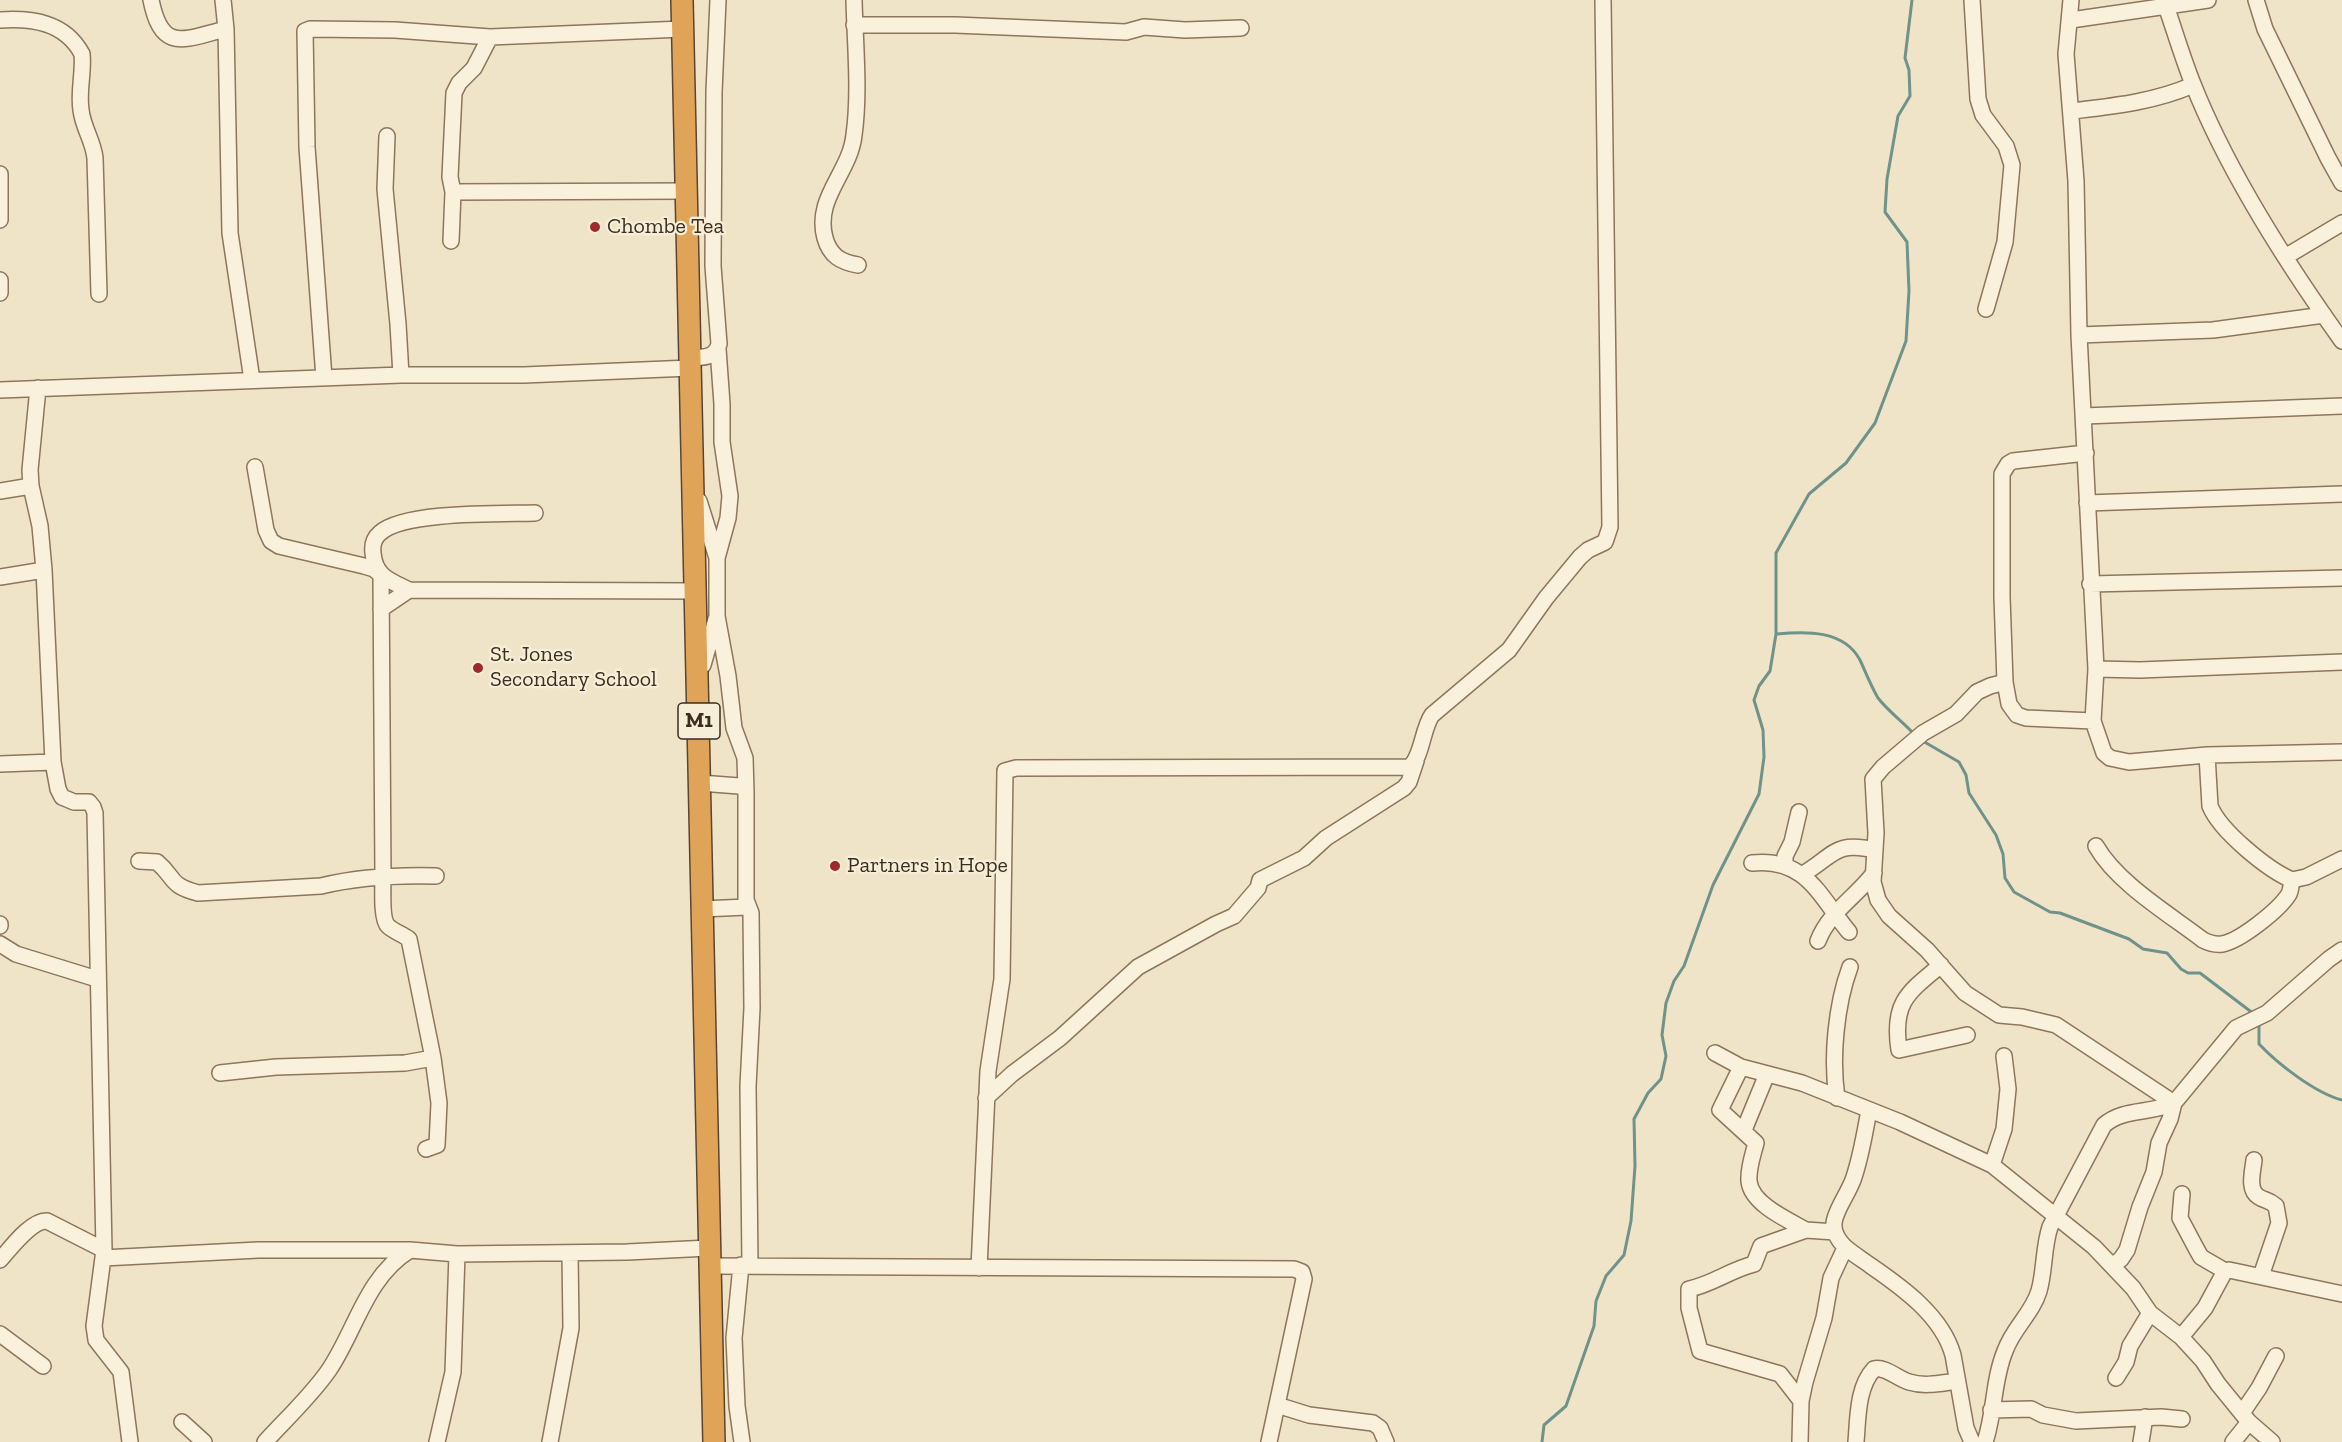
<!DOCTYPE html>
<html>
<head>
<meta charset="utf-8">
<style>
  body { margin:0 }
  canvas { display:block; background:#f0e4c8 }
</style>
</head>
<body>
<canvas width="2342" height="1442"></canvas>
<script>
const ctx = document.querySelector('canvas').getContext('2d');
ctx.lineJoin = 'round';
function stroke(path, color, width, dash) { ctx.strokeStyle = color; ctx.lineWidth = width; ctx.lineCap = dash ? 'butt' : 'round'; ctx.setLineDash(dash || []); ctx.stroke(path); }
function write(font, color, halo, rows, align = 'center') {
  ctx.font = font + ' "Zilla Slab",serif'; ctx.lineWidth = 4.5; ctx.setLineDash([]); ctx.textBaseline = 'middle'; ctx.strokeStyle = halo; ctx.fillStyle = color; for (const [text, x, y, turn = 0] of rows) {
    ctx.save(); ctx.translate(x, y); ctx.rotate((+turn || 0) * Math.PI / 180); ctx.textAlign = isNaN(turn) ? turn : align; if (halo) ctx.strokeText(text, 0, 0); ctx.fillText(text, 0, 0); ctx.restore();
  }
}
stroke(new Path2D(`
  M1777,634C1806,631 1844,630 1860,660C1866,673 1871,686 1878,698C1888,711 1903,722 1914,734
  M1921,740L1959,762L1966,775L1969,793L1996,835L2003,854L2005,878L2014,892L2050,912L2060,913L2129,939L2143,949L2167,953L2181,969L2188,973H2200L2254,1014
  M2259,1021V1044C2278,1064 2315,1093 2342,1100
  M1542,1442L1544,1425L1566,1406L1594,1326L1596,1301L1606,1276L1624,1255L1631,1221L1635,1166L1634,1119L1648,1093L1661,1079L1666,1056L1662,1035L1666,1003L1674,981L1684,966L1713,885L1759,794L1764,757L1763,730L1754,700L1759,686L1770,671L1776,634V553L1809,494L1846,463L1875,423L1906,341L1909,291L1907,242L1885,212L1887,179L1898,116L1910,96L1909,70L1905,58L1912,0`), '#6f938a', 3);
const minor = new Path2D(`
  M151,0C162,54 184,39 226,29
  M223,0L226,29L230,233L252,380
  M854,0C855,43 860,92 854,135C850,173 814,198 825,238C830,256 841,262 858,265
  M1972,0L1978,99L1983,115L2006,146L2012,165L2005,242L1986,309
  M2071,0L2066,54L2076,181L2079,335L2096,669L2093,721L2104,753L2110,758L2129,762L2207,755L2342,752
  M2256,0L2265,29L2328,158L2342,183
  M2166,6C2175,32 2183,59 2193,84C2228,172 2287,264 2342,341
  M0,20C32,18 65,22 82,54C84,72 78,91 81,110C83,128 93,140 95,158L99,294
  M2071,20L2208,0
  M854,25H955L1126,32L1144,27L1185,30L1241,28
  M2072,111C2114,106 2154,102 2193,85
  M387,136L385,189L398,324L401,375
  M0,174V220
  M453,192L687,191
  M451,241L453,192L450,177L454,93L459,83L474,68L490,37
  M2285,257L2342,223
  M0,280V293
  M2079,335L2213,330L2324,315
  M718,349L722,404V442L730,496L728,518L717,558V616L728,676L734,728L745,758L746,792
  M690,358C703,357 715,359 719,344L713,266L714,92L718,0
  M324,378L307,147L305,31L310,29L395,30L490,37L683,29
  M38,388L30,470L31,486L40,526L44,570L53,762L58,789L62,797L74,802H89L93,807L95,813L104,1250L94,1326L96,1340L121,1372L130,1442
  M0,390L401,375H524L690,368
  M2084,416L2342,406
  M2086,453L2013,461L2008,464L2002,474V597L2005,682L2009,704L2017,715L2026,718L2093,721
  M255,467L266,530L271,541L279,546L364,566L374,569L381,575L383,877C383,888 381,919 388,926C393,931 402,934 409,939L433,1058L439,1103L437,1145L426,1149
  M0,491L31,486
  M699,501L717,558
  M2087,503L2342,494
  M0,577L44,570
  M2090,584L2342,578
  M409,590C391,581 375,577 373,553C372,545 374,538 380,533C404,511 502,514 535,513
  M381,609L409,590L696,591
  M703,665L716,619
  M2096,669L2140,670L2342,662
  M2005,682L1990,686L1977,692L1956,714L1923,733L1883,767L1873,779L1876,833L1873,882L1878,900L1889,916L1927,950L1965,993L1999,1015L2022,1017L2056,1025L2174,1103L2170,1119L2159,1143L2154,1172L2140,1207L2127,1250L2121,1259L2112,1266
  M2207,755L2210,806C2220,831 2268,870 2292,880L2306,877L2342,859
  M0,764L53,762
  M700,783L739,786L744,788L746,792V900L751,913L752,1008L748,1086L750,1265
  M2096,846C2117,883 2169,914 2203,940C2209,943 2215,945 2222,944C2240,941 2279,910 2289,894C2291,890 2291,884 2292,880
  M139,861L157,862C176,878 168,885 198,893L321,886C358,877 398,875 436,876
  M1752,863C1806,857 1820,897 1849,932
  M1785,866V856L1792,842L1799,812
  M1803,874C1835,855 1834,841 1875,850
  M702,909L747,907
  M0,924V926
  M1818,941C1829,912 1856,897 1874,873
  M0,944L16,954L97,979
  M1941,965C1907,993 1892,1003 1899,1050L1967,1035
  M1715,1053L1741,1067L1802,1083L1900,1122L1992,1165L2094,1247L2133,1288L2150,1313L2181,1337L2203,1361L2218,1384L2249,1422L2272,1442
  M1741,1067L1720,1110L1756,1143C1753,1155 1748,1168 1749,1181C1751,1204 1788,1220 1806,1230
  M220,1073L276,1067L405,1063L433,1058
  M986,1098L1012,1074L1060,1038L1138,967L1216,924L1234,916L1258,888L1260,880L1304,858L1326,838L1404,788L1409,782L1416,761
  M1837,1098C1831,1058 1836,1005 1850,967
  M1869,1110C1865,1133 1861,1156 1854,1177C1850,1191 1835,1210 1834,1223C1833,1232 1839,1241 1845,1247C1853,1254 1863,1260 1871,1266C1903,1288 1942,1316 1953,1355L1966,1428L1972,1442
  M1744,1130L1767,1074
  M2254,1160C2253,1171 2247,1190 2259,1197C2265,1201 2268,1199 2276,1206L2279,1223L2261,1276
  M1992,1165L2004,1129L2008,1089L2004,1056
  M2182,1194L2180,1218L2197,1250L2201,1257L2225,1271
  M103,1258L258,1250H410L457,1254L627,1252L709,1248
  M0,1260C10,1249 31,1220 47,1221L104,1250
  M741,1265L734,1338L737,1406L742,1442
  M710,1266L1294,1269L1302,1272L1304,1279L1269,1442
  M979,1268L988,1071L1002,979L1005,771L1016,768L1409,767C1422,759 1422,729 1432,715L1509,650L1546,598L1580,557L1588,550L1605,542L1610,527L1603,0
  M0,1334L43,1366
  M2181,1337L2205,1308L2225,1271L2229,1270L2342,1294
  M2116,1378L2126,1362L2130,1346L2150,1313
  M1801,1401L1780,1374L1700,1351L1689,1308V1289C1713,1284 1730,1270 1754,1264L1761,1246L1806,1230L1835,1232
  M1277,1405L1309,1415L1373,1423L1380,1428L1386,1442
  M1991,1410L2031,1409L2043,1415L2076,1421L2161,1417L2182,1419
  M2242,1413L2259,1388L2276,1356
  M182,1422L204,1442
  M265,1442C286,1419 311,1396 329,1370C356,1330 366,1277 410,1250
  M437,1442L453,1372L457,1254
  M550,1442L571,1328L570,1253
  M1800,1442L1801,1401L1805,1382L1824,1318L1831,1278L1845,1248
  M1856,1442C1858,1419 1857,1387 1874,1369C1885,1366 1898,1379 1909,1382C1925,1387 1941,1383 1957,1381
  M1985,1442C1995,1412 1993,1380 2005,1351C2013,1328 2032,1314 2039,1291C2045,1270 2043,1248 2050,1227L2104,1125C2123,1108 2151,1114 2174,1103L2236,1028L2267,1013L2329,959L2342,950
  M2141,1442L2145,1417
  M2233,1442L2249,1422`);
const highway = new Path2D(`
  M682,0L714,1442`);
stroke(minor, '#8d765c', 18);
stroke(highway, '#5b4430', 24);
stroke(minor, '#faf1dc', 15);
stroke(highway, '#e0a458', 21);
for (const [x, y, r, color] of [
  [595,227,6,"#9e2a2b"],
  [478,668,6,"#9e2a2b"],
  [835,866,6,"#9e2a2b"]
]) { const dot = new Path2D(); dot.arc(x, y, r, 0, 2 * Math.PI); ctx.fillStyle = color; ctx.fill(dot); stroke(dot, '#f7eed8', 2); }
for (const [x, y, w] of [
  [699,721,42]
]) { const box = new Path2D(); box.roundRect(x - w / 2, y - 18, w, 36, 4.5); ctx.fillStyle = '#f7eed8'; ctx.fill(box); stroke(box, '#3d2e20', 1.5); }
write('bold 21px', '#3d2e20', null, [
  ["M1",699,721]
]);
write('22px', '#3d2e20', '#f7eed8', [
  ["Chombe Tea",607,227],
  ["St. Jones",490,655],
  ["Secondary School",490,680],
  ["Partners in Hope",847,866]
], 'left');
</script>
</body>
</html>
